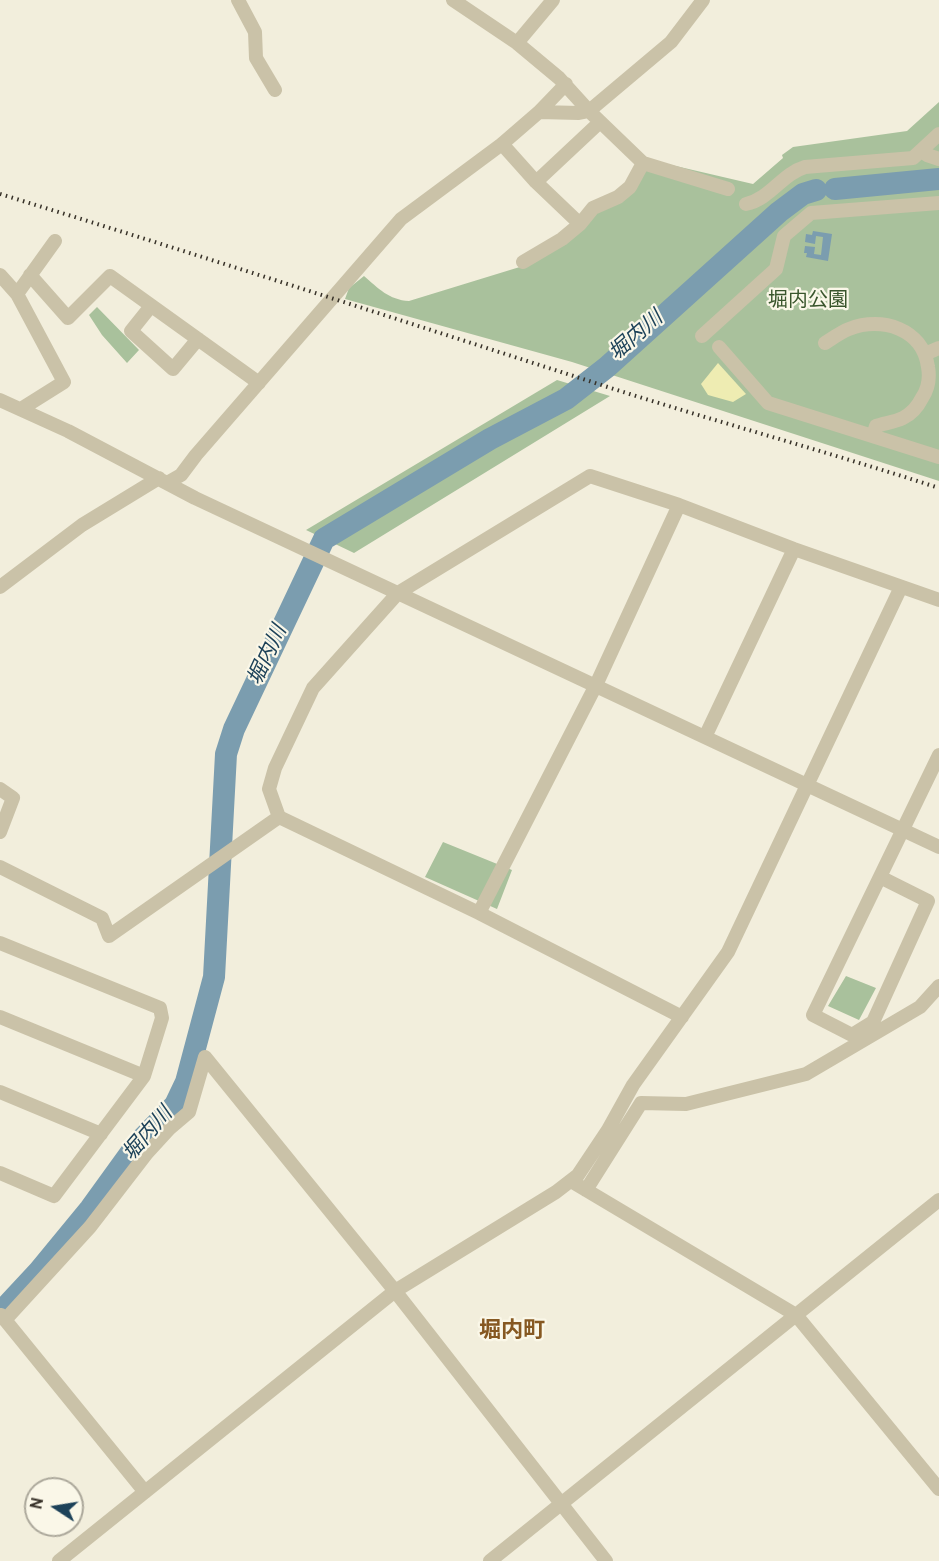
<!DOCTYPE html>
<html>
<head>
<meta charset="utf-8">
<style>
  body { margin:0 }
  #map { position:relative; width:939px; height:1561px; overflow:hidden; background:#f2eedc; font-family:Overpass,sans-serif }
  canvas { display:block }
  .north { position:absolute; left:24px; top:1477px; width:60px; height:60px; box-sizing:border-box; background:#faf7e8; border:2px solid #aca89b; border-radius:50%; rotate:282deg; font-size:16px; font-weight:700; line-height:24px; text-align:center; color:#373128 }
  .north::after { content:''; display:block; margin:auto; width:21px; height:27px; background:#1d4259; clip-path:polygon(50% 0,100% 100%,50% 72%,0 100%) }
</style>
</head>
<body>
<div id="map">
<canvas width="939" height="1561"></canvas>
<div class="north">N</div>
</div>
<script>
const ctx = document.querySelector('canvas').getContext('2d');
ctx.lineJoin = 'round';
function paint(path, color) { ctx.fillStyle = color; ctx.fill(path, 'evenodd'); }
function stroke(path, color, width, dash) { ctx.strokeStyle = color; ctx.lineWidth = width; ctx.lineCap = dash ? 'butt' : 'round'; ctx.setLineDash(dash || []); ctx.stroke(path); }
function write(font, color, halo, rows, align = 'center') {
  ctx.font = font + ' Overpass,"Noto Sans JP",sans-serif'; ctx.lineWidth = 4.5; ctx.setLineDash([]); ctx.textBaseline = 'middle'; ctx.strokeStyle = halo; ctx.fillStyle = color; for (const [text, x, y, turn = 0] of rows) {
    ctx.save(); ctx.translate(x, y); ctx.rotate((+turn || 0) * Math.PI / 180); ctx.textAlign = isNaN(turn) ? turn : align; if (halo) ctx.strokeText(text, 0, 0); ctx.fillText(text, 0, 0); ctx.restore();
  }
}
paint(new Path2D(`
  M939,102V481L572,362L345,299L349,288L364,276C378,288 389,300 409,301L523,266L594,209L628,194L650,160L753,184L783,158L782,155L793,147L907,131Z
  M97,307L139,350L127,363L102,335L89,315Z
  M557,380L610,396L354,553L306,530Z
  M443,842L512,870L497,909L425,877Z
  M846,976L876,988L859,1020L828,1006Z`), '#a9c19c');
paint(new Path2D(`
  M718,363L746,394L733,402L708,395L701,384Z`), '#eeecb2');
paint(new Path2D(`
  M813,231L832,234L828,261L806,257L807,253H804L805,246L815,247L814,254L821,255L823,237L816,236L815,244L805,242L806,234L812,235Z`), '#7b9daf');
stroke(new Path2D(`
  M835,189L939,179
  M0,1313L39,1271L90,1209L137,1144L175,1105L186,1082L214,977L226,754L234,729L324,539L490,439L566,399L607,367L779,212L803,194L816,190`), '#7b9daf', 22);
stroke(new Path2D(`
  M238,0L255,32L256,58L275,90
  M453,0L517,43L559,78L589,111L643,163L728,189
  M517,43L553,0
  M539,112L566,84
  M502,144L536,182L580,224
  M927,155L939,159
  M536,182L600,122
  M746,204C770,199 782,174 805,167L913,158L939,134
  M523,262L562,239L580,224L593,208L618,197L630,187L643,163
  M0,275L17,294L64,382L21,409
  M30,275L68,318L110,276L259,383
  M17,294L55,241
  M151,306L131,331L173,369L198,339
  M702,336L776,269L784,236L811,213L939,203
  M825,343C833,338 841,332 849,329C882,316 923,329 928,367C930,378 928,389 922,398C918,406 911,414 903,418C895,422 885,423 876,426L873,436
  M719,347L768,403L939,457
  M925,354L939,348
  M0,400L68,431L195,498L939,847
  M167,483L181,475L196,455L401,219L502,144L539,112L579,113L589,111L671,42L703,0
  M0,587L82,525L159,478
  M705,737L794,549
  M0,789L13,798L0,832
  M0,867L102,918L109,936L279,817
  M880,877L928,901L873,1022L852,1035L813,1015C855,929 897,842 939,755
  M479,913L596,685L679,505
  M0,943L160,1008L162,1018L144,1076L0,1017
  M682,1017L479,913L279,817L269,789L275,768L313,688L398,593L590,476L679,505L794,549L939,600
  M0,1092L101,1134
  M0,1173L54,1196L144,1076
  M571,1181L796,1315L939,1489
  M586,1190L641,1103L686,1104L806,1074L920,1007L939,986
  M1,1315L145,1492
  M5,1320L90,1227L147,1153L169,1129L189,1112L205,1057L395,1291L606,1561
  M59,1561L395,1291L556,1192L578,1175L608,1130L633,1085L728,952L901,587
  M490,1561L939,1200`), '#cac2a8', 14);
stroke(new Path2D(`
  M0,194C206,257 412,324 617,390C724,424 832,453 939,488`), '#373128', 4, [1.5, 4.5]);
write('20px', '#39552c', '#faf7e8', [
  ["堀内公園",808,302]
]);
write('italic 21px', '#1d4259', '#faf7e8', [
  ["堀内川",637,337,-41],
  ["堀内川",269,656,-65],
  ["堀内川",149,1135,-49]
]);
write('bold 22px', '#865821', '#faf7e8', [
  ["堀内町",512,1333]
]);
</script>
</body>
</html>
